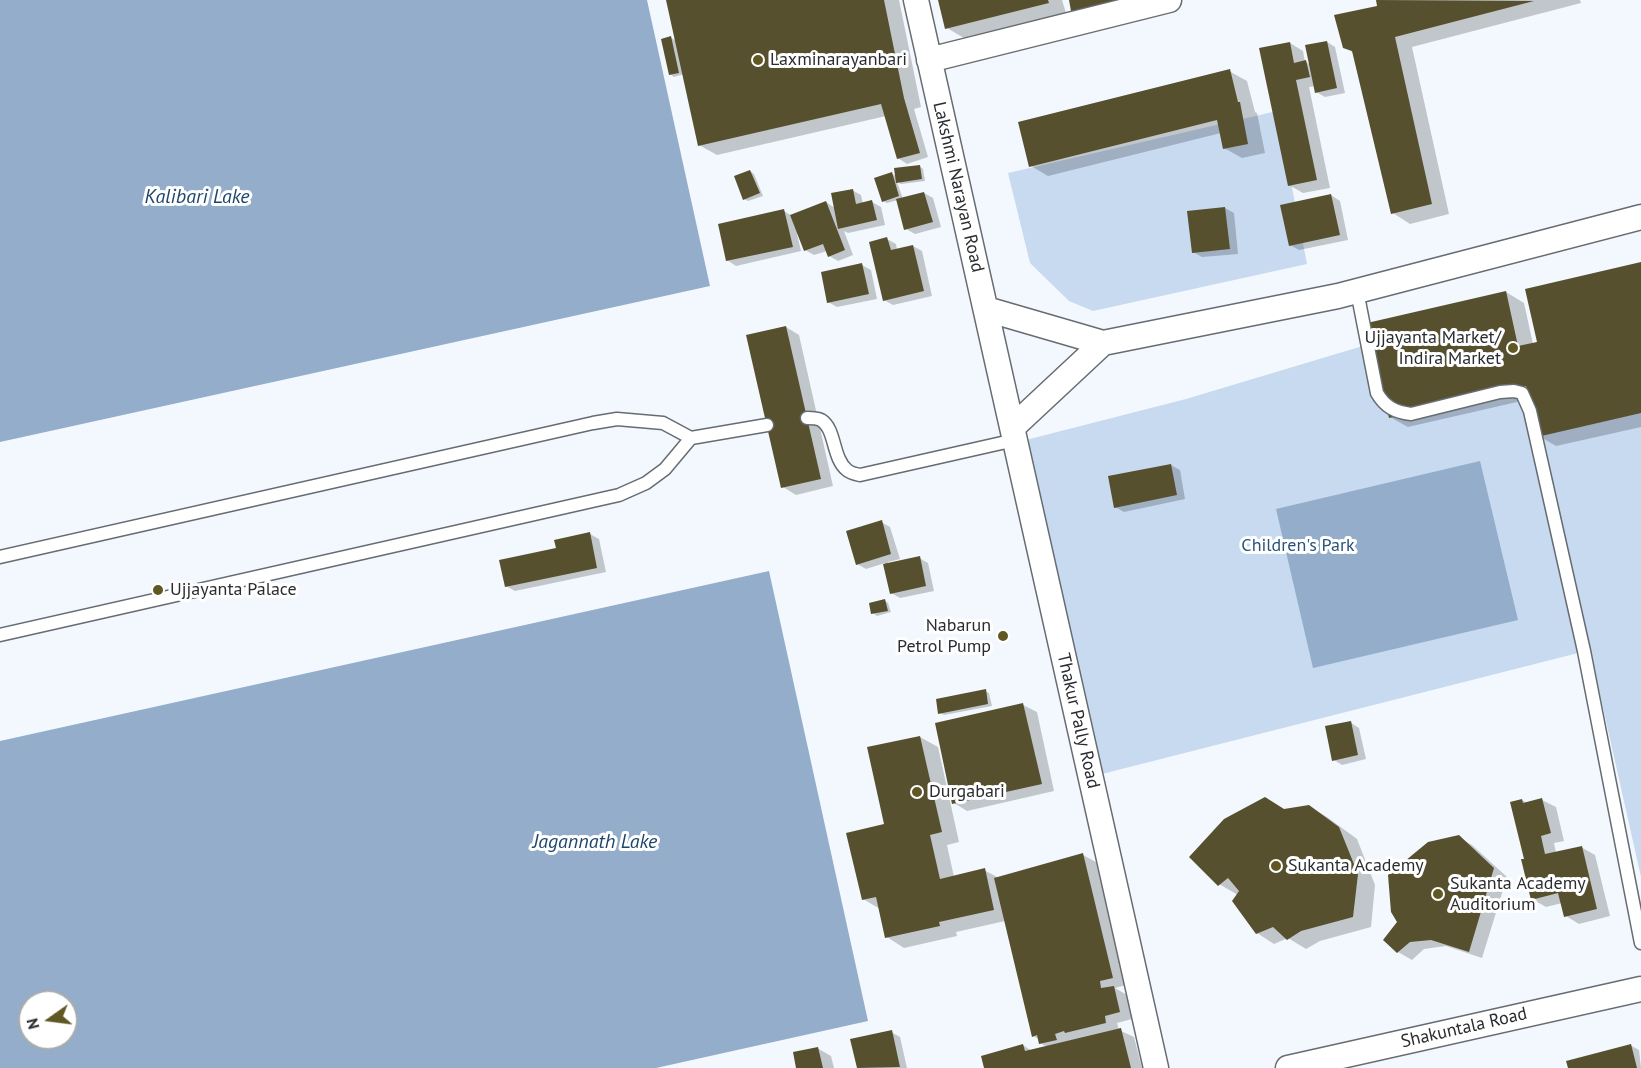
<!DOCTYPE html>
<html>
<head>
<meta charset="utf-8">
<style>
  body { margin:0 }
  #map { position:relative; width:1641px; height:1068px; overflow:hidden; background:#f2f8fe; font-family:"PT Sans",sans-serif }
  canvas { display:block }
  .north { position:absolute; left:18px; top:990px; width:60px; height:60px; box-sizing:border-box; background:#fff; border:2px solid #aaabac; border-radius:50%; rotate:256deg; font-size:16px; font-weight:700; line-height:24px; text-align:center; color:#2a2c2f }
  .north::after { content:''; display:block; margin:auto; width:21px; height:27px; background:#605723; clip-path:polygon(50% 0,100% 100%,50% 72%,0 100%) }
</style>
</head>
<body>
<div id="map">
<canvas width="1641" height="1068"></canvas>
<div class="north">N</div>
</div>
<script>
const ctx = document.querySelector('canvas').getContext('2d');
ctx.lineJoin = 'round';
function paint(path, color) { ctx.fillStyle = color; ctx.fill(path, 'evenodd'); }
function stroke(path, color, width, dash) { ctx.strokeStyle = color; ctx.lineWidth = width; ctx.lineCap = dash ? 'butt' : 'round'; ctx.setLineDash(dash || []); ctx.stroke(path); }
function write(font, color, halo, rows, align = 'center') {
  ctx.font = font + ' "PT Sans",sans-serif'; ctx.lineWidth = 6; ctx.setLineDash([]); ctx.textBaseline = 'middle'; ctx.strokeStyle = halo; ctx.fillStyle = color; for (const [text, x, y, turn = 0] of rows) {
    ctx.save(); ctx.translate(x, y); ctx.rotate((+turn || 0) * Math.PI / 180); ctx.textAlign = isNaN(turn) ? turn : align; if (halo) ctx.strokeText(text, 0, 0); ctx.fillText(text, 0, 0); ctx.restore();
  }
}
paint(new Path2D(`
  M1277,111L1307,264L1093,311L1069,301L1030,263L1008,173Z
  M1376,342L1522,375L1584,623L1542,434L1641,407V877L1590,650L1098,775L1022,441L1186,399Z`), '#c7daf0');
paint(new Path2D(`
  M0,0H647L710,286L0,442Z
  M1480,461L1518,620L1313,668L1276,509Z
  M769,571L868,1021L656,1068H0V741ZM30,1002H66V1038H30Z`), '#93adca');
paint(new Path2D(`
  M668,0H899L921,107L914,109L928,157L907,164L898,158L886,116L717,155L699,145L684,74L674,77L670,74L671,38L677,41Z
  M940,0H1062L1066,13L964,38L947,28Z
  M1377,0H1580L1581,3L1412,47L1449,214L1410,224L1393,213L1354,53L1344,47L1379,7Z
  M1327,42L1335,47L1345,93L1325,97L1316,92L1315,86L1309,87L1330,188L1303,193L1289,185L1290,43L1303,51L1305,62L1310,64Z
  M1229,71L1247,81L1255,112L1257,113L1265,153L1242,158L1224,148L1221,133L1048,176L1031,166Z
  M919,166L923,169L925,181L901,184L897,182L903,199L924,193L933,198L941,227L915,234L906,229L898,200L887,203L883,201L892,174L896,176Z
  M750,171L754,174L763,196L748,201L744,199Z
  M852,190L861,195L863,204L872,202L881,207L885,225L848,233L844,231L853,255L838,261L829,256L827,251L814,255L805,250L799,233L797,234L801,251L736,266L727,260L784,211L792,216L826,202L835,208Z
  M1331,195L1340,201L1348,240L1299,250L1290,245Z
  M1225,208L1234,213L1238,254L1202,257L1193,252Z
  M887,239L896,244L897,250L913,246L922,251L932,296L893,305L884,300Z
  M1641,264V427L1556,446L1539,436L1530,399L1408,427L1390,417L1506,292L1524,303L1533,344L1539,343Z
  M862,265L871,270L877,299L837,307L828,302Z
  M786,327L799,335L833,486L796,495L783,487Z
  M1171,465L1180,470L1185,499L1124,512L1115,507Z
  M881,522L890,527L900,559L888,562V565L919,558L928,563L934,591L900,598L891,593L885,563L866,569L857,564Z
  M590,534L599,539L606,572L515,591L506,586Z
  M884,600L888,603L891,612L877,616L873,613Z
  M985,691L989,693L992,706L944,715L940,713Z
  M1023,705L1037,712L1054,791L967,811L954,803Z
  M1350,722L1359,728L1366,759L1342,765L1334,760Z
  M920,737L938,747L959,842L947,845L954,877L984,870L999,878L1083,855L1096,862L1126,985L1115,988L1127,995L1132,1019L1117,1023L1119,1030L1134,1037L1142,1068H986L1023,1045L1032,1051L1047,1047L1040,1043L1039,1039L1033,1036L1005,921L956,932L957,936L904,948L887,937L880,909L863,899L886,825Z
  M1522,800L1527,803L1542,800L1556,807L1564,841L1554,843L1556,853L1581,847L1595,855L1610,916L1579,924L1566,916L1562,903L1546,907L1532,899L1526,860Z
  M1308,806L1327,817L1357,839L1375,885L1371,927L1320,941L1306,949L1288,938L1274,944L1257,933L1238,895L1219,884L1285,810Z
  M1458,837L1472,845L1507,877L1482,958L1446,946L1424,949L1412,960L1398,952Z
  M891,1032L900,1037L907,1068H858L852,1040Z
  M1630,1045L1639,1050L1641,1068H1569Z
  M817,1048L831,1056L834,1068H798Z`), '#0003');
paint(new Path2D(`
  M666,0H884L904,98L920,153L897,159L881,104L698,146Z
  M938,0H1048L1049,3L945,29Z
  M1069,0H1119V1L1071,11Z
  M1376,0L1534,1L1395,37L1432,204L1391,214L1352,51L1343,48L1334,15L1377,6Z
  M671,36L679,73L669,75L661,39Z
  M1327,41L1337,88L1315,93L1305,45Z
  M1290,42L1294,63L1306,60L1310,77L1296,80L1317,180L1288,186L1259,48Z
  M1230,69L1238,102H1240L1248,144L1223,149L1217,120L1029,167L1018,122Z
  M920,165L922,179L896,183L894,168Z
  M750,170L760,193L743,200L734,176Z
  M892,172L899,196L882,202L874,178Z
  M853,189L856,204L872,200L877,220L838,229L831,193Z
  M924,192L933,222L904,230L896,199Z
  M1331,194L1340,235L1289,246L1280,205Z
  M826,201L845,250L828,257L823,244L804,251L790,215Z
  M1225,207L1230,249L1192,253L1187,211Z
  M784,209L793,247L726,261L718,224Z
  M887,237L891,250L913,245L924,291L883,301L869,242Z
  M1641,262V413L1537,437L1526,386L1389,418L1367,323L1506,291L1518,346L1537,342L1525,289Z
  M862,263L869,294L827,303L821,272Z
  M786,326L821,479L781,488L746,335Z
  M1171,464L1177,495L1114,508L1108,476Z
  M882,520L891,554L856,565L846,531Z
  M590,532L597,568L505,587L499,560L556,548L554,540Z
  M920,556L926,586L890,594L883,564Z
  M885,599L888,611L871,614L869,603Z
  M986,689L988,704L938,714L936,699Z
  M1023,703L1042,784L952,804L935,723Z
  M1351,721L1358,755L1332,761L1325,726Z
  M920,736L942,832L930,835L940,879L985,868L994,910L939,922L940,926L885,938L876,897L862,900L846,833L884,824L867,747Z
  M1265,797L1284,809L1309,805L1339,827L1358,874L1353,917L1301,931L1287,940L1273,927L1256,934L1232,901L1239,891L1228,878L1218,886L1189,857L1224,819Z
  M1542,798L1551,833L1541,836L1545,854L1582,846L1597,909L1564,917L1558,893L1531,900L1521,859H1524L1510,802L1522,799L1523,803Z
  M1459,835L1494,868L1469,952L1431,940L1410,942L1397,953L1383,940L1397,922L1391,912L1388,875L1428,842Z
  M1083,853L1113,978L1100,981L1101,988L1114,986L1120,1012L1105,1016L1106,1023L1065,1033L1064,1031L1055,1034L1057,1040L1039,1044L1037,1035L1032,1037L994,878Z
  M1121,1028L1131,1068H984L981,1056L1023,1044L1025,1051Z
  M892,1030L900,1067L857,1068L850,1039Z
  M1631,1044L1637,1068H1568L1566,1061Z
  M818,1047L823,1068H796L793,1052Z`), '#56502e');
const lane = new Path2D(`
  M1357,291L1377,393C1385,407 1395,412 1411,414L1500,392L1514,391L1522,393L1530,411L1584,651L1641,943
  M807,418C811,418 817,418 821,420C836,429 832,458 847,470C850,473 855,474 860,475L1015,440
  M0,557L593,423L617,419L663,423L691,438L767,425
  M0,635L619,495L646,483L665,469L691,438`);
const street = new Path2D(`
  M916,0L1156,1068
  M929,60L1169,0
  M986,309L1103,343L1338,296L1641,217
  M1013,427L1103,343
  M1288,1068L1641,989`);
stroke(lane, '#676c71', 15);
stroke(street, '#676c71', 27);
stroke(lane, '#fff', 12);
stroke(street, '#fff', 24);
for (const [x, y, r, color] of [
  [758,60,6,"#605723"],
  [1513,348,6,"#605723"],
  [158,590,6,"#605723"],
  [1003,636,6,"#605723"],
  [917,792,6,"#605723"],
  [1276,866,6,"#605723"],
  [1438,894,6,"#605723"]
]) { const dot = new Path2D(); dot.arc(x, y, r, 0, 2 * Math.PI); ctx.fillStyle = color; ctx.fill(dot); stroke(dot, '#fff', 2); }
write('18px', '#2a2c2f', '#fff', [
  ["Laxminarayanbari",770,60],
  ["Ujjayanta Market/",1501,338,"right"],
  ["Indira Market",1501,359,"right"],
  ["Ujjayanta Palace",170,590],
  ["Nabarun",991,626,"right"],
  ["Petrol Pump",991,647,"right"],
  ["Durgabari",929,792],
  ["Sukanta Academy",1288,866],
  ["Sukanta Academy",1450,884],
  ["Auditorium",1450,905]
], 'left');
write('18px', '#2a2c2f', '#fff', [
  ["Lakshmi Narayan Road",958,187,77],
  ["Thakur Pally Road",1078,721,77],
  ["Shakuntala Road",1464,1028,-13]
]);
write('18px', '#2b527a', '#fff', [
  ["Children's Park",1298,546]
]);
write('italic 20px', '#1f466d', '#fff', [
  ["Kalibari Lake",197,197],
  ["Jagannath Lake",595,842]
]);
</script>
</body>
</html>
